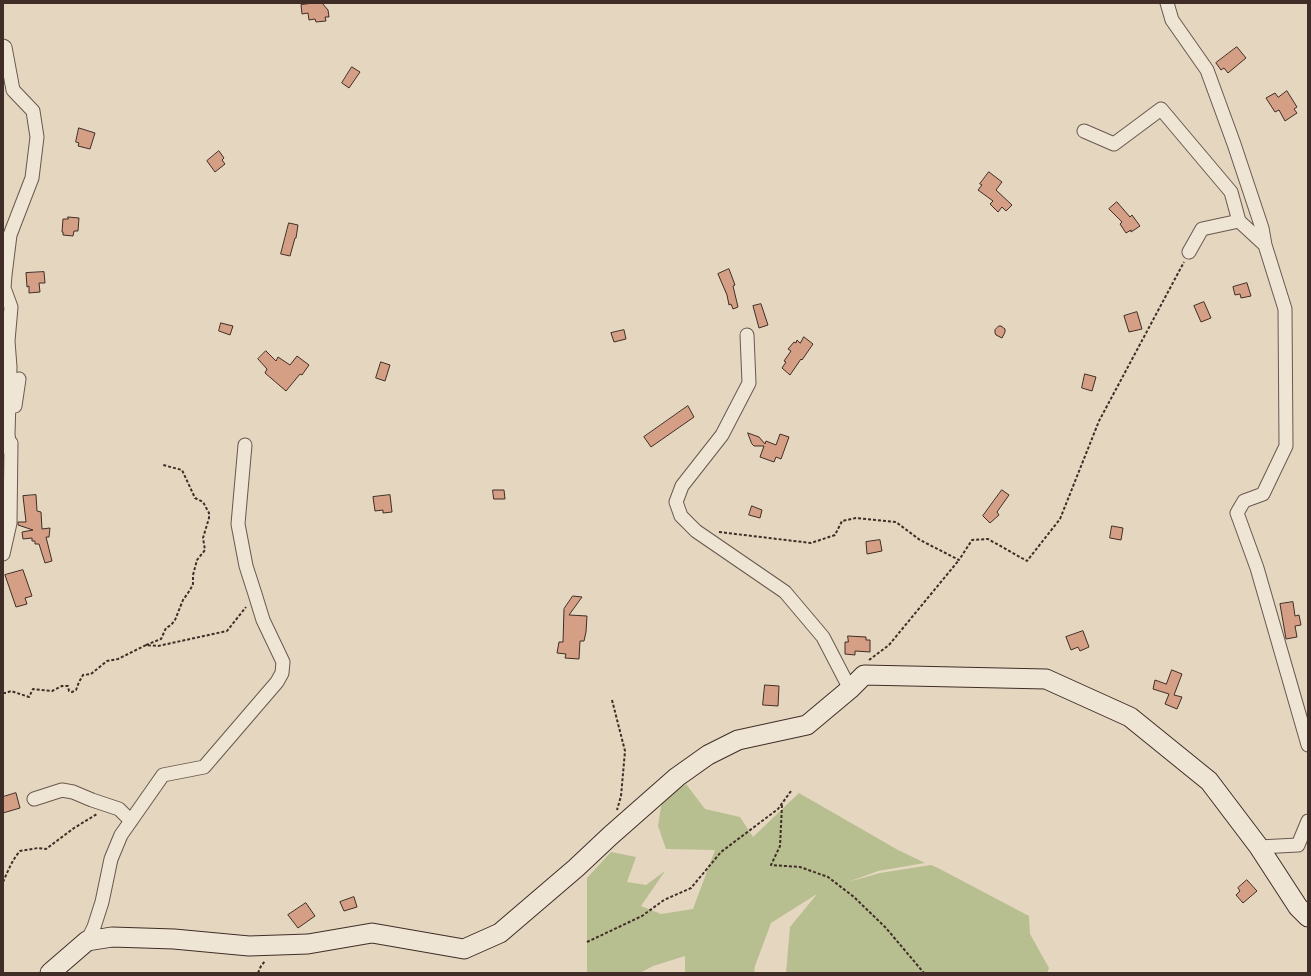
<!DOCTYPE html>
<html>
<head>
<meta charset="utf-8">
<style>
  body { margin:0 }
  #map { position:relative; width:1311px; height:976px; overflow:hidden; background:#e5d7bf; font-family:Alegreya,serif }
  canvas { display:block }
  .frame { position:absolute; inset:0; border:4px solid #402d27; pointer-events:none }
</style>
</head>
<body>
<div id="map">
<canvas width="1311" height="976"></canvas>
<div class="frame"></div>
</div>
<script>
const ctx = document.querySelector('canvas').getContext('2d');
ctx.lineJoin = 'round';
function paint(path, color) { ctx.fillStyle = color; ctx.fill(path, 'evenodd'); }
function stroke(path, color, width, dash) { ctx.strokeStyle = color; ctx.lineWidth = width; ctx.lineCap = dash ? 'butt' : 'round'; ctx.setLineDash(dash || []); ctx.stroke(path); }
paint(new Path2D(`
  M686,784L705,809L740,817L753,837L799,793L898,850L925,863L878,871L848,882L880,873L931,865L938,868L1029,916L1030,934L1049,968L1047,973H786L790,927L817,894L771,923L755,966L754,973H685V956L653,966L640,973H587V878L611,852L636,857L627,882L646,885L665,871L641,906L661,914L693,909L715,850L666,849L658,826L662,800Z`), '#b7be90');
const building = new Path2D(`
  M314,3H322L328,10L329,17H325L326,21L316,22L315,19L309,20L308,13L302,14L301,5Z
  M1237,47L1246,58L1228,73L1224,68L1221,70L1216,63Z
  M352,67L360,72L349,88L342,83Z
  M1287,91L1297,107L1294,109L1297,113L1285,121L1279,110L1275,112L1266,98L1275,93L1278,97Z
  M79,128L95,133L90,149L78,146L79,143L76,142Z
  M219,151L224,158L222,160L225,164L215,172L207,161Z
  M989,172L1002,182L996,190L1012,205L1006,211L1002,207L998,212L990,204L993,201L978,190L982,185L980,184Z
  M1117,202L1130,217L1132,215L1140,226L1131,232V230L1126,233L1120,224L1122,222L1109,209Z
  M68,217L79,218L78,231H74L73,236L63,235V232H62L63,219H68Z
  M289,223L298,225L296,238H295L290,256L281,254Z
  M729,269L735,285L733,286L738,307L733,309L731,304L729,305L727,295L718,274Z
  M44,272L45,283H39L40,292L29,293V286L27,287L26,273Z
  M1247,283L1251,296L1241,298L1240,294L1235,295L1233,287Z
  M1204,302L1211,318L1201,322L1194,306Z
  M761,304L768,325L759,328L753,306Z
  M1137,312L1142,329L1129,332L1124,316Z
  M221,323L233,326L230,335L219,331Z
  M999,326H1001L1005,329V332L1002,338L996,335L995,333V330Z
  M624,330L626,339L614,342L611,333Z
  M804,337L813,344L802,360L801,359L790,375L782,368L786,362L784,361L791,351L788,349L794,342L796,343L797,340L800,343Z
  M266,351L276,361L278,357L290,365L297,356L309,365L302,375L300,374L286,391L265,373L267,369L258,359Z
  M381,362L390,365L385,381L376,378Z
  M1085,374L1096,377L1092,391L1082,388Z
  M688,406L694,417L651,447L644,437Z
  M748,433L759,437L765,444L766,441L776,445L780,434L789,437L781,459L776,457L774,462L760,457L764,446H754L752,444Z
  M493,490H504L505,499H494Z
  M1002,490L1009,495L997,512L999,515L990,523L983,516Z
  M36,495L37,511L41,512L42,529L50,528L49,537H46L52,561L45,563L39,544H35V541H32V538L23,539L22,532L33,530L18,525V522H26L23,496Z
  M390,495L392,512L383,513V510L375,511L373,497Z
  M752,506L762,510L760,518L749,515Z
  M1112,526L1123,528L1121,540L1110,538Z
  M880,540L882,551L867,554L866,542Z
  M23,570L32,596L25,598L27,604L16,607L5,575Z
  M573,596L582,597L569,615L587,616L586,632L584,641H580L579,659L565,658L566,654L557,653L559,642H563L564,609Z
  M1293,602L1295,616L1299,615L1301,625L1295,626L1297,637L1286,639L1280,604Z
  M1083,631L1089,647L1080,651L1078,647L1071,650L1066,637Z
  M848,636L866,637V640H870V652L855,651V655L845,654V642H848Z
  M1172,670L1182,674L1174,695L1182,697L1177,709L1165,704L1169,694L1153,689L1155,680L1166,684Z
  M765,685L779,686L778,706L763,705Z
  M16,793L20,808L3,813V797Z
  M1247,880L1257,891L1243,903L1236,895L1240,891L1238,888Z
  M354,897L357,907L344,911L340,902Z
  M306,903L315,916L298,928L288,915Z`);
paint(building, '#d49f84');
stroke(building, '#402d27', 1);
const street = new Path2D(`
  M1167,3L1172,20L1207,70L1234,144L1262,228L1265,245
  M3,46L5,47L13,90L33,111L37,137L32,178L10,235L5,275L4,288L11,307L8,341L10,367L8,434L10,451
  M1084,131L1114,144L1161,109L1231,192L1239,221
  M1189,252L1202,229L1239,221L1265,245L1285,309L1286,446L1263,494L1244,501L1237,513L1257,568L1308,745
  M747,335L749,383L722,435L682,486L676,502L681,516L696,531L785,592L823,637L850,689
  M15,406L19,379
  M3,554L10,523L11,443
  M34,799L62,790L73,792L92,800L119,809L131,821
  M1259,847L1298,845L1308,821
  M87,941L94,927L102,902L111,859L121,835L163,775L204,767L277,682L282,673L283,662L263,620L255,594L246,566L238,524L245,445`);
const secondary = new Path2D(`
  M50,973L87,941L112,937L174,939L249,946L308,944L372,933L464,949L500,933L576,868L610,836L677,777L708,755L738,740L807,725L850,689L864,675L1046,679L1130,717L1209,781L1259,847L1298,907L1308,917`);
stroke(street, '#69584d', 15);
stroke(secondary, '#402d27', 21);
stroke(new Path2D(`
  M719,532L811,543L835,535L842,521L856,518L896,522L920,540L959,560L972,540L988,539L1027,561L1060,519L1099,421L1184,262
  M146,645L161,639L166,628L171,625L175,620L183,600L190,590L193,584V575L197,560L205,550L203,538L209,518V513L203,502L195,498L182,470L163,465
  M869,660L889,645L959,560
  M3,693H6L11,691L29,697L33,689L52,691L62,686H68L69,691L72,692L76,690L79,682L83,675L91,674L107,661L118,659L146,645L158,646L227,631L246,607
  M612,700L625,751L621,796L617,810
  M782,805L780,846L771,865L800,867L828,877L854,897L886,928L924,973
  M3,882C8,871 12,860 20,851L38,848L46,849L74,828L97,814
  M587,942L642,916L664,900L691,888L721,852L778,809L791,791
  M258,973L261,966L265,961`), '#402d27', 2, [3, 2]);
stroke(street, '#eee5d5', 13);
stroke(secondary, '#eee5d5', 19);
</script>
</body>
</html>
